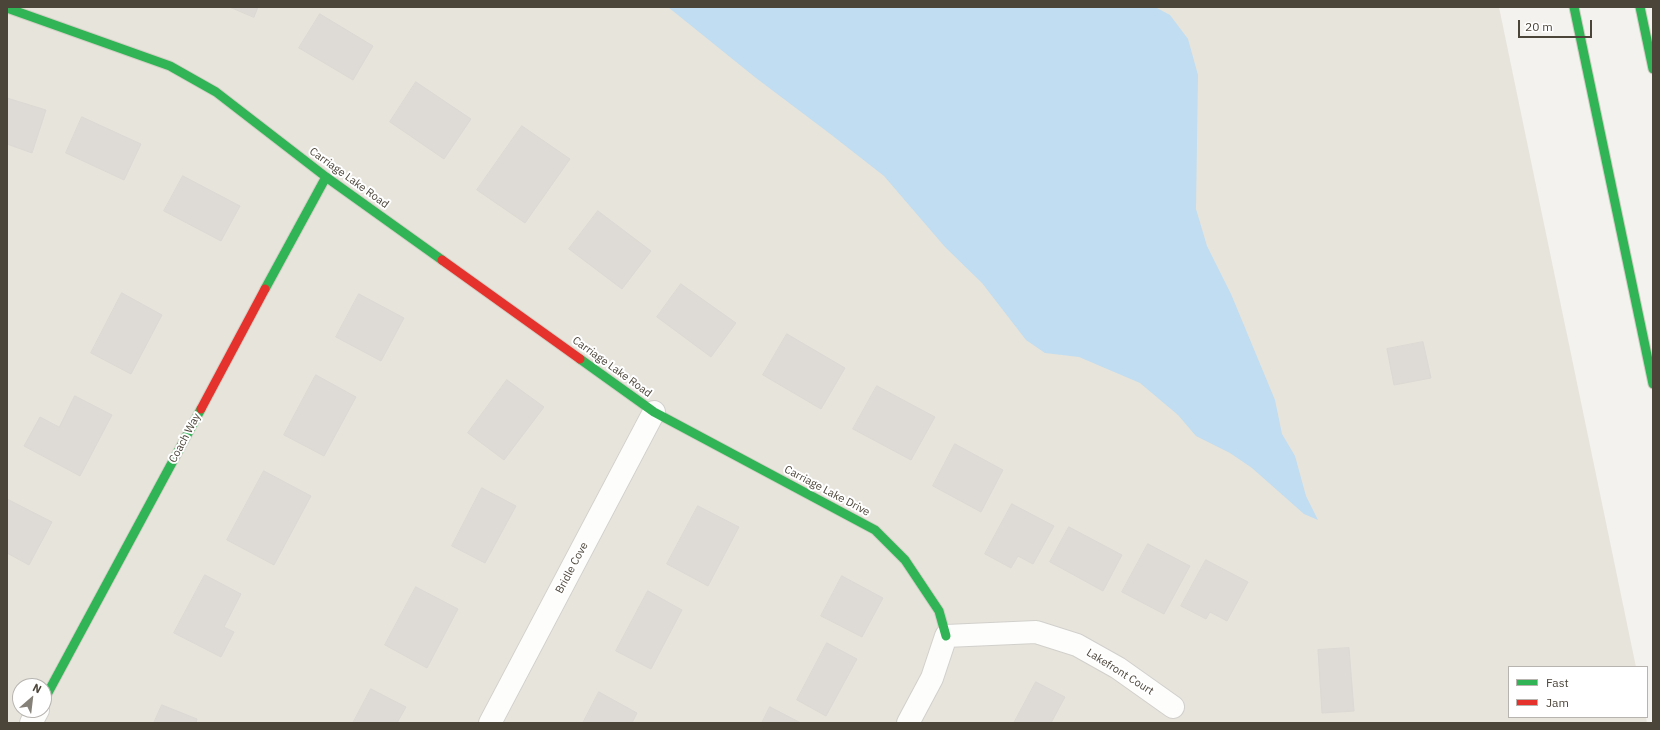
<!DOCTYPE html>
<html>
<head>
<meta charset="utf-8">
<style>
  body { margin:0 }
  #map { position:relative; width:1660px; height:730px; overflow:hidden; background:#f4f2ee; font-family:"IBM Plex Sans",sans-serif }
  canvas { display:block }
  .frame { position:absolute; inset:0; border:8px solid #4b4439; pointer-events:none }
  .legend { position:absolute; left:1508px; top:666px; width:140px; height:52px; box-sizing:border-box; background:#fff; border:1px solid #b7b4b0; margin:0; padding:5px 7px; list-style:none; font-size:12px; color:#4b4439 }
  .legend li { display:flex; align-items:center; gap:8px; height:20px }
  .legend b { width:20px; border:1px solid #b7b4b0 }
  .north { position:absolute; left:12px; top:678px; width:40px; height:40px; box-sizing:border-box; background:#fff; border:1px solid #b7b4b0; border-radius:50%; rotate:28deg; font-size:11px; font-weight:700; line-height:16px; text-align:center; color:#4b4439 }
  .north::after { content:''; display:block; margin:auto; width:14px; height:18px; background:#868178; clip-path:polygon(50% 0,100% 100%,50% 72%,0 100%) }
  .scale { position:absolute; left:1518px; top:20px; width:74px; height:18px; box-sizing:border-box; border:2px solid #4b4439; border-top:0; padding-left:5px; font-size:12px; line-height:14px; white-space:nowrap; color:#4b4439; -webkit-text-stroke:3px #fff; paint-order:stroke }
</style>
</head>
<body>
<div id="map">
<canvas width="1660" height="730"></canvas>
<div class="frame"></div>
<ul class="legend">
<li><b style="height:5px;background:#30b455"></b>Fast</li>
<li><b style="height:5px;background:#e5322d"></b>Jam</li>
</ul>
<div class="north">N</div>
<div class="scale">20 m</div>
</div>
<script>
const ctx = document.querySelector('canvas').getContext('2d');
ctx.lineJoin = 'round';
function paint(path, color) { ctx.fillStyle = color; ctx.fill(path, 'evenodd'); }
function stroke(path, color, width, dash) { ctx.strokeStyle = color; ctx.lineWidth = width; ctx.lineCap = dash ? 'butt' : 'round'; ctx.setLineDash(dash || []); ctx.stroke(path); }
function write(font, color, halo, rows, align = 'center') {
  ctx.font = font + ' "IBM Plex Sans",sans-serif'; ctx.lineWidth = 4; ctx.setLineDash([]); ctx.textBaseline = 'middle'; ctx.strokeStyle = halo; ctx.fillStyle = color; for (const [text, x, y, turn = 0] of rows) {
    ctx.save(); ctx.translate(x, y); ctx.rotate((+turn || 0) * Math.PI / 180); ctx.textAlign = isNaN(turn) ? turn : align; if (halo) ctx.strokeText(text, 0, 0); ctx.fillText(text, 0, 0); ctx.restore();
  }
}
paint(new Path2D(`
  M7,7H1499L1636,667H1509V717H1646L1647,723H7ZM20,686H44V710H20Z`), '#e7e4dc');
paint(new Path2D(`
  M668,7H1155L1170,15L1188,39L1198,75L1196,209L1207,246L1231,294L1275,400L1282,434L1295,456L1306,496L1318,520L1304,514L1252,468L1230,453L1196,436L1178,415L1140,383L1079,357L1045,353L1026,340L982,283L945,247L884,176L829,133L756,78Z`), '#c0ddf1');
const building = new Path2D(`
  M230,7H258L254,17Z
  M320,14L373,46L353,80L299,48Z
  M416,82L471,119L444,159L390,122Z
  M7,98L46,110L32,153L7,144Z
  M82,117L141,144L124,180L66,153Z
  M522,126L570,159L525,223L477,190Z
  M183,176L240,206L221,241L164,211Z
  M598,211L651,251L622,289L569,249Z
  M681,284L736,323L711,357L657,317Z
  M122,293L162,315L131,374L91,353Z
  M359,294L404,318L381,361L336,337Z
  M787,334L845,368L821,409L763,375Z
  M1423,342L1431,378L1394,385L1387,349Z
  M316,375L356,397L324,456L284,435Z
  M507,380L544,407L504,460L468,433Z
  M877,386L935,417L911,460L853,429Z
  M75,396L112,415L80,476L24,446L40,417L59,427Z
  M955,444L1003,470L981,512L933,486Z
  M264,471L311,496L274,565L227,540Z
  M482,488L516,506L485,563L452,546Z
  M7,499L52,522L29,565L7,553Z
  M1012,504L1054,526L1033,564L1018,556L1011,568L985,554Z
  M698,506L739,527L708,586L667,564Z
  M1069,527L1122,555L1103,591L1050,562Z
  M1148,544L1190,566L1164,614L1122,592Z
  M1206,560L1248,582L1227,621L1210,612L1206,619L1181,606Z
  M205,575L241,594L224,627L234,632L221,657L174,633Z
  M842,576L883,598L862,637L821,616Z
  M416,587L458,609L427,668L385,645Z
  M648,591L682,610L651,669L616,651Z
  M827,643L857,659L826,716L797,700Z
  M1349,648L1354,711L1322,713L1318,650Z
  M1036,682L1065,697L1051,723H1014Z
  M371,689L406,707L397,723H353Z
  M599,692L637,713L632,723H583Z
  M162,705L197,719L196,723H154Z
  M770,707L801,723H762Z`);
paint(building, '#dedbd6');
stroke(building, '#dcd9d4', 1);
const street = new Path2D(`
  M31,723L38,710
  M490,723L654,412
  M908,723L932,678L946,636L1036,632L1077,645L1118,668L1173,707`);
const fast = new Path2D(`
  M1574,7L1653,384
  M1640,7L1653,69
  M7,8L170,66L216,92L326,177L442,260
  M265,289L326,177
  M580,359L654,412L875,530L905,560L939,611L946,636
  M44,700L201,409`);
const jam = new Path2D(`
  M442,260L580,359
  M201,409L265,289`);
stroke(street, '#d2d0cb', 24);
stroke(fast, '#d3cfc5', 11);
stroke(jam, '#d3cfc5', 11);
stroke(street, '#fdfdfc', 22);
stroke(fast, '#30b455', 9);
stroke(jam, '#e5322d', 9);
write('11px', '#4b4439', '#fff', [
  ["Carriage Lake Road",349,178,36],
  ["Carriage Lake Road",612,367,36],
  ["Coach Way",185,438,-62],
  ["Carriage Lake Drive",827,491,28],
  ["Bridle Cove",572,568,-62],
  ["Lakefront Court",1120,672,32]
]);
</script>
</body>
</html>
